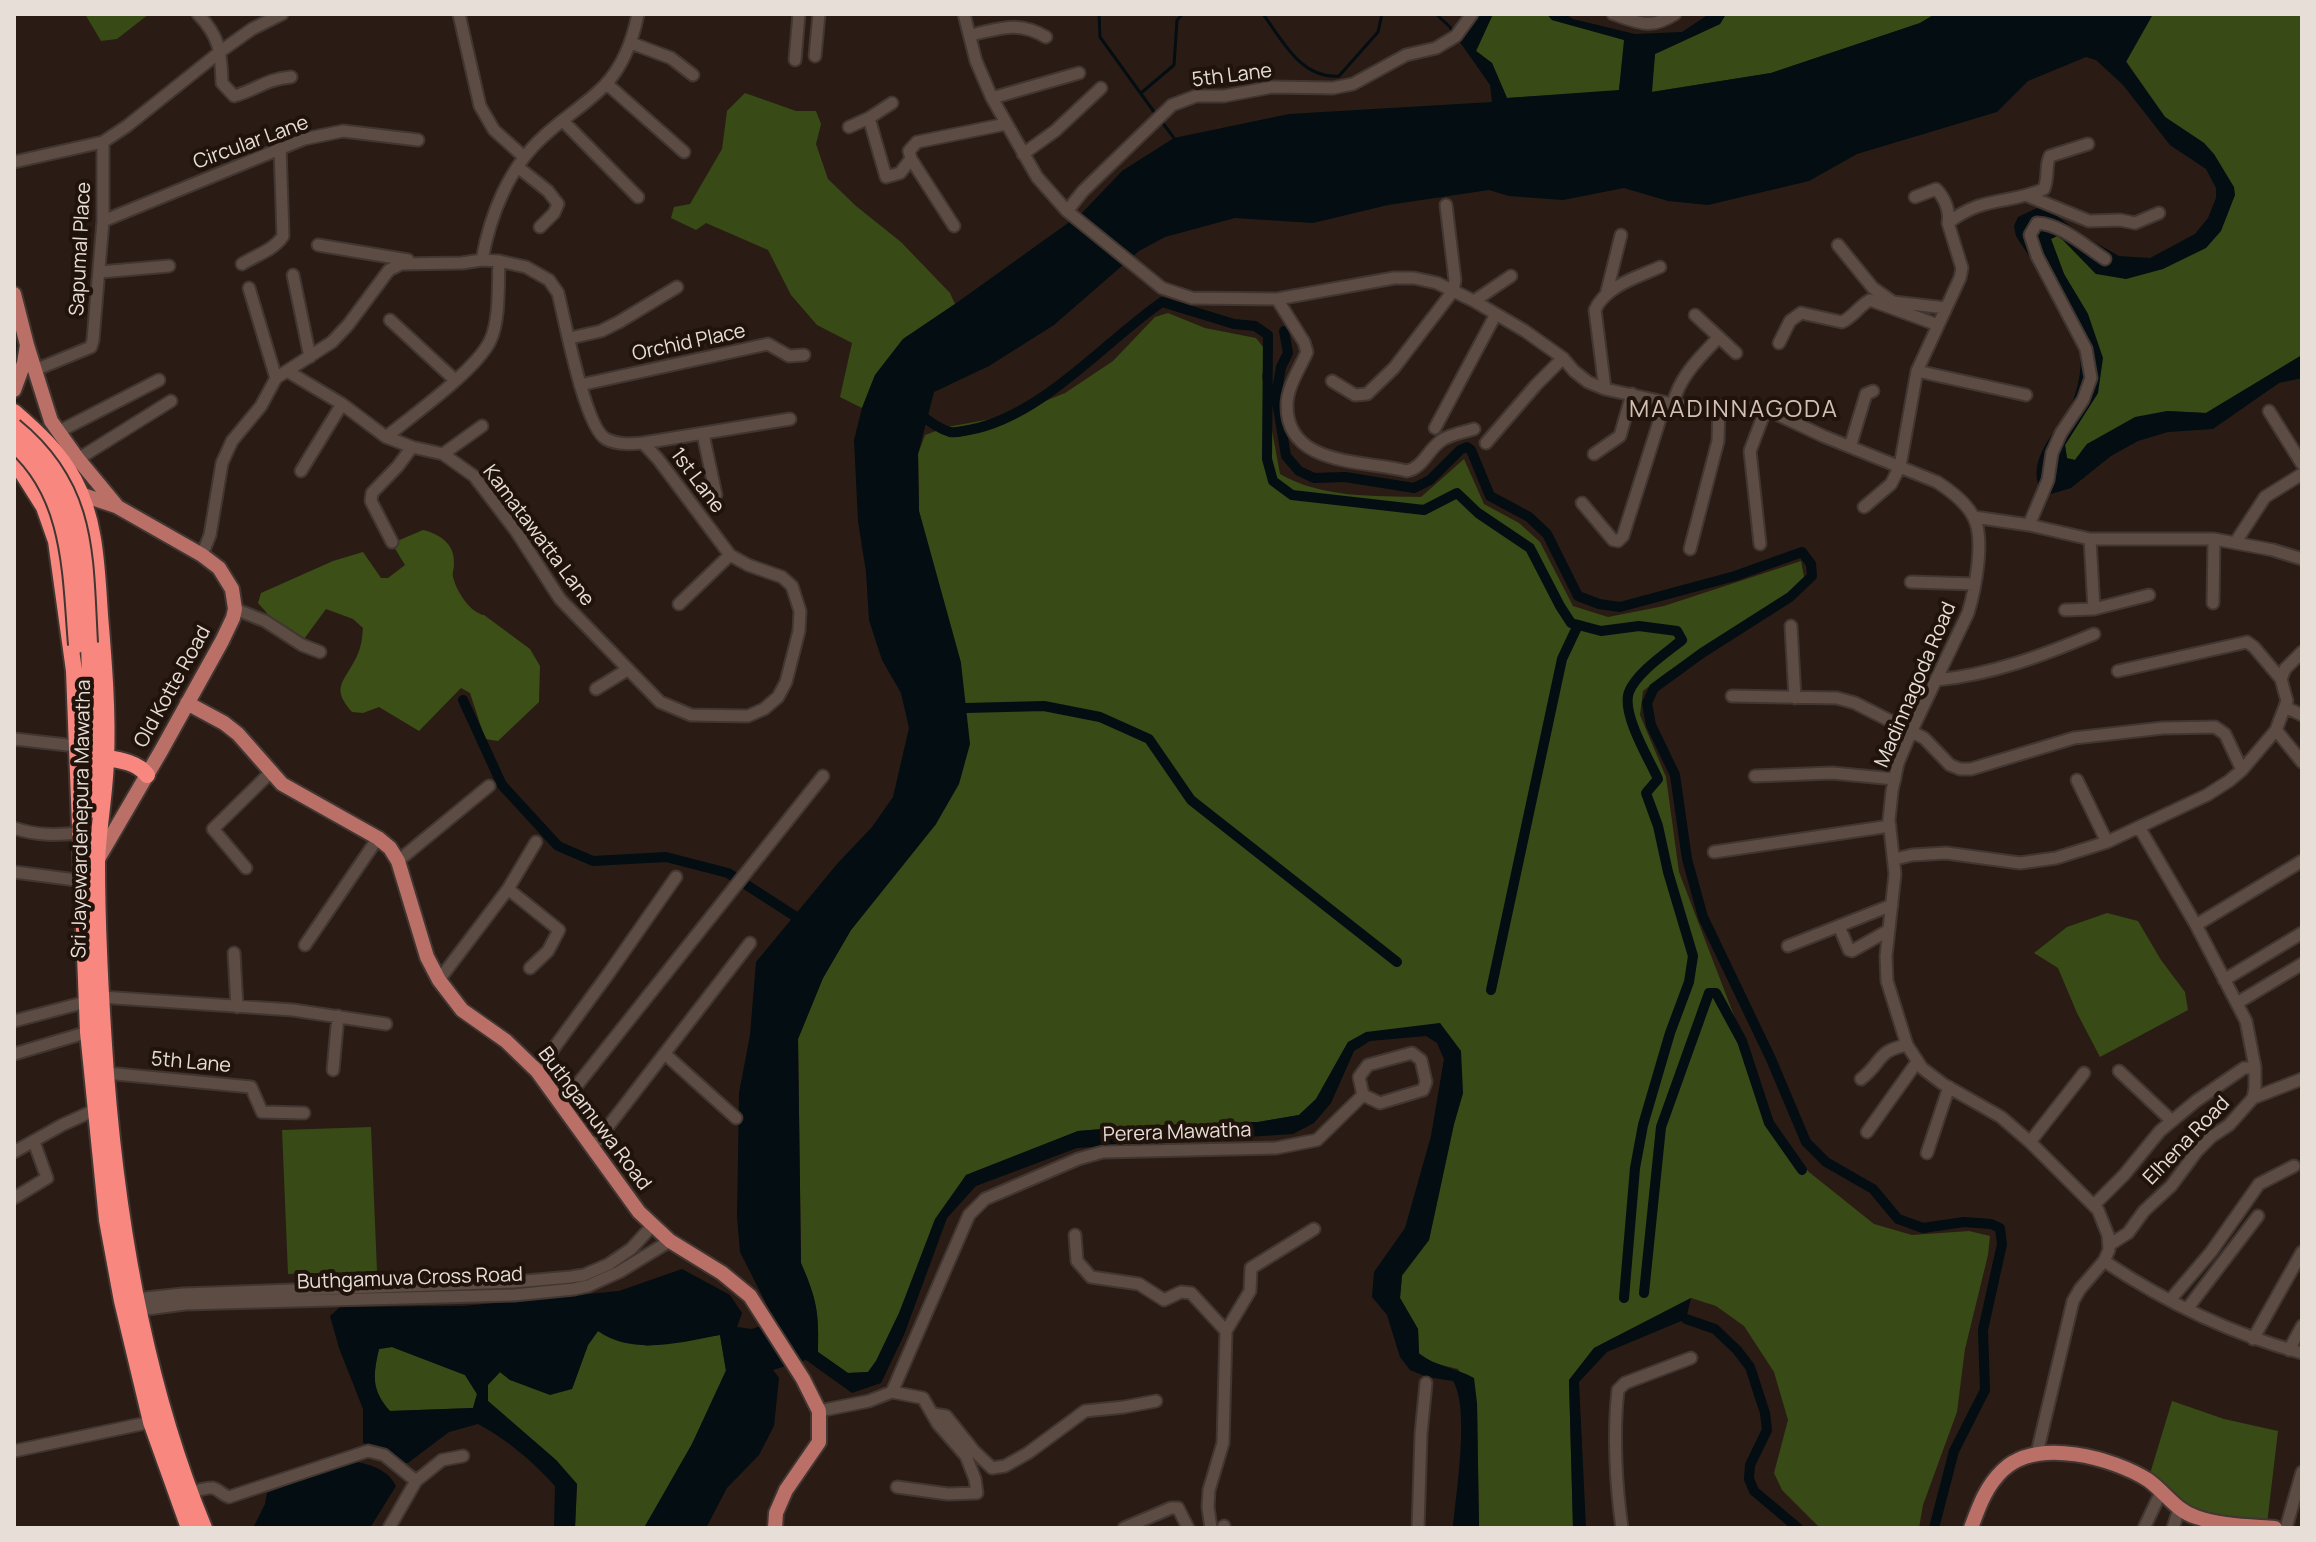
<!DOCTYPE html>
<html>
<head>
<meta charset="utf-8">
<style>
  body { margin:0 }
  #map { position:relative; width:2316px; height:1542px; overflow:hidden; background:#2a1c14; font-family:Manrope,sans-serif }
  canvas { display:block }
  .frame { position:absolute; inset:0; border:16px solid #e8ded8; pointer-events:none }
</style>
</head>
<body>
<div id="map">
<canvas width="2316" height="1542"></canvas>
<div class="frame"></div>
</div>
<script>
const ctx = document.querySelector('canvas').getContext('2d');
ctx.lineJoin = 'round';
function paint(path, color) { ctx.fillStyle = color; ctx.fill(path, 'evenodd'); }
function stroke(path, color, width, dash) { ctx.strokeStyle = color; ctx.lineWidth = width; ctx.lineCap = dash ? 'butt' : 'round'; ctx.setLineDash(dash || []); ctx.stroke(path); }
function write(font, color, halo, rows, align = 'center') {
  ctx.font = font + ' Manrope,sans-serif'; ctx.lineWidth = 8; ctx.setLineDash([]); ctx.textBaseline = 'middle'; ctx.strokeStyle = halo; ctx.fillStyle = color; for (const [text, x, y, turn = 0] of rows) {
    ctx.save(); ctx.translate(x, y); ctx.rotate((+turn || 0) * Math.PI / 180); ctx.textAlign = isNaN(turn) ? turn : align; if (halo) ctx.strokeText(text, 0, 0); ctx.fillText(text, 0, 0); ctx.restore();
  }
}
paint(new Path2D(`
  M85,14H149L117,39L101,41Z
  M1493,14H1547L1552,20L1625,40L1619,91L1507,98L1492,63L1476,51Z
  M1726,14H1935L1920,23L1771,73L1651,92L1655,54L1720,24Z
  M2153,14H2302V355L2206,413L2167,411L2087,444L2075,460L2067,459L2065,445L2098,393L2088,314L2064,274L2051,239L2057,236L2063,240L2096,274L2163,269L2235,195L2204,143L2165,117L2126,61Z
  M745,93L796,111H816L821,124L816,144L828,179L856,206L901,242L950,293L955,304L903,339L875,375L862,408L840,397L852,343L817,325L791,295L768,250L706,223L696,230L671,218L674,207L690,204L722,149L727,111Z
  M1168,313L1205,328L1256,338L1268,353L1262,376L1280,474C1321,498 1375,496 1421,497L1464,459L1484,504L1519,523L1540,542L1573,606L1608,617L1664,606L1801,561L1805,582L1666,673L1643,691L1640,715L1666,777L1679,872L1748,1052L1774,1132L1809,1172L1874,1224L1912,1235L1969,1231L1990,1236L1988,1255L1965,1349L1957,1412L1923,1505L1919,1528H1820L1782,1490L1774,1473L1788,1420L1774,1372L1744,1326L1716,1306L1691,1298L1594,1348L1569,1380L1573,1528H1479L1477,1403L1458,1369L1433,1363L1419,1353L1418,1329L1400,1298L1402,1276L1429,1240L1454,1124L1463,1093L1440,1023L1348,1042L1316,1099L1299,1115L1258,1122L1139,1126L1078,1131L966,1175L876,1361L868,1372L848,1373L818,1352C819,1312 817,1300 801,1263L798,1039L823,978L851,930L936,824L961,663L919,511L918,454L925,435L947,427L1008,416L1065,393L1113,361L1155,317Z
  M2107,913L2138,921L2161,960L2185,992L2188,1010L2100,1057L2077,1013L2058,968L2034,953L2067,927Z
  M371,1127L377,1271L288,1274L282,1130Z
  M598,1331L647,1346L720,1335L726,1370L692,1444L644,1528H575L577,1484L556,1460L488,1401L487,1385L500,1372L510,1380L572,1389L588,1345Z
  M392,1347L465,1375L477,1394L473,1408L390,1411C371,1390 373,1375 379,1349Z
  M2172,1401L2224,1419L2278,1431L2267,1524L2197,1515L2149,1477Z`), '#384a15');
paint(new Path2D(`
  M423,530C440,534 455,544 454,564C454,570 452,572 453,577C456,590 470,613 484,615L530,649L540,666L539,702L498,741L485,739L470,693L461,688L419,731L379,707L363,713L352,712C331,688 343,683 355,660C361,649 362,640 363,628L353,619L326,609L304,639H290L258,603L261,593L333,561L363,552L381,578H388L405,565L394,547L395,542Z`), '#3c4f17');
paint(new Path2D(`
  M1469,14H1493L1476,51L1492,63L1507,98L1619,90L1624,40L1552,20L1547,14H1565L1573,19L1635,34L1682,32L1709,14H1726L1720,24L1655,54L1652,92L1771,73L1920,23L1935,14H2153L2126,62L2165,117L2204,143L2214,154L2234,187L2235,195L2221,231L2206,248L2163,269L2126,279L2096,274L2063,240L2057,236L2051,239L2064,274L2088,314L2103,358L2098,393L2065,445L2067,458L2075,460L2087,444L2135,417L2167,411L2206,413L2302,355V378L2279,383L2213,429L2168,432L2138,441L2111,456L2071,488L2051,494L2041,491C2024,458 2060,430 2072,403C2078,388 2082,370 2080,355C2076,321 2035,266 2016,236L2014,226L2018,217L2037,208L2047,209L2087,238L2119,256L2150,258L2195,234L2208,218L2216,198V188L2206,169L2170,145L2123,85L2096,60L2086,57L2028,81L1997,112L1857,154L1809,181L1708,205L1668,201L1624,188L1563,200L1509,196L1489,190L1388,205L1313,223L1235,218L1165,237L1139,251L1054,325L989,366L934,392L918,454L919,511L961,663L970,744L959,784L936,824L851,930L823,978L798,1039L801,1263C817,1300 819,1312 818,1352L848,1373L868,1372L876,1361L899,1313L935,1219L966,1175L1078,1131L1139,1126L1258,1122L1299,1115L1316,1099L1348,1042L1366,1032L1440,1023L1461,1051L1463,1093L1454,1124L1429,1240L1402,1275L1400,1298L1418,1329L1419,1354C1436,1366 1456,1368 1474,1378L1477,1403L1479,1528H1453C1456,1493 1470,1409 1453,1381L1427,1377L1410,1370L1400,1357L1387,1315L1372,1297L1374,1272L1405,1228L1431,1136L1444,1059L1437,1043L1426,1036L1370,1041L1354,1051L1331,1103L1314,1123L1293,1134L1077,1148L976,1186L947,1218L904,1335L881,1383L852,1393L806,1360L773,1370L779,1378L774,1426L759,1455L727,1488L706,1528H644L692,1444L726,1371L720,1335C682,1342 633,1356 598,1331L588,1345L572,1389L550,1395L510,1380L500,1372L488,1385V1401L556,1460L577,1484L575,1528H554L555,1486C532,1461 508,1440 478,1424L449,1432L408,1463H402L380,1449L363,1443V1409L339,1348L330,1316L340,1307L463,1306L619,1291L682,1269L730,1295L742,1313L737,1327L752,1329L775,1321L740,1252L737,1217L739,1093L750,1035L756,962L837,864L872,827L893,797L909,728L901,693L882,660L869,620L866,572L858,521L854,440L862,408L875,375L903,339L955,304L1082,213L1122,171L1174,138L1289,114L1492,102L1490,85L1455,35ZM392,1347L465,1375L477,1394L473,1408L390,1411C371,1390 373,1375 379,1349Z
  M1691,1298L1686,1319L1607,1352L1579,1382L1586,1528H1573L1569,1380L1594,1348Z
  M352,1461C369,1464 388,1469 396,1486L370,1528H253L265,1504L267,1493Z`), '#030d12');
stroke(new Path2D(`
  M1099,14L1100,37L1157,116
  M1263,14C1283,41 1301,79 1339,76L1378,32L1382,14
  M1436,14L1450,27L1455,35
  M1141,93L1174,65L1177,20L1183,14
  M1162,122L1174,138`), '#030d12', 3);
stroke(new Path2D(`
  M1284,331L1288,353L1281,367L1276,396L1286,456L1299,471L1314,478L1345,477L1414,488L1430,480L1460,450L1467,447L1471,450L1490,496L1529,517L1547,534L1578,596L1599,604L1620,607L1735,576L1802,552L1811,564L1812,576L1790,597L1702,653L1654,688L1647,703L1651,725L1675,775L1687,859L1703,917L1771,1059L1806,1142L1826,1162L1873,1189L1898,1219L1923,1228L1964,1222L1991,1224L2000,1228L2002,1244L1983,1330L1985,1390L1954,1451L1934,1528
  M919,413C927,420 940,429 950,432C956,433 963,431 969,430C1041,417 1103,343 1162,302L1234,324L1255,326L1268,335L1267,459L1273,481L1292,495L1424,510L1457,493L1478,513L1530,548L1560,606L1571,623L1601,631L1639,626L1677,631L1682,640C1666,653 1636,673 1629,692C1621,713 1649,759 1658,779L1646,793L1658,826L1668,872L1693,956L1689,982L1670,1033L1643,1125L1635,1168L1624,1298
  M463,700L502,785L558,846L593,861L666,857L728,873L804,922
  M966,708L1044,706L1100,717L1149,739L1191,800L1397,962
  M1491,990L1562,659L1578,625
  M1644,1293L1661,1127L1709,993H1716L1742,1041L1769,1123L1802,1170
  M1686,1319L1715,1329L1737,1350L1750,1367L1765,1413L1767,1430L1750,1465L1749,1479L1754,1491L1798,1528`), '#030d12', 10);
const minor = new Path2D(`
  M198,14C220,37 221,52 222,83L234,96C257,90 265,79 291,77
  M459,14L480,106L494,130L524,157
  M964,14L976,61L992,98L1037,177L1067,211L1162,288L1192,298L1277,299L1394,278H1414L1437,283L1474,301L1525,331L1563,358L1574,371L1588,382L1605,389L1682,406L1741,407L1774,413L1823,436L1937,482C1951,491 1967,503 1974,518C1985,540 1975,590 1968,613L1911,732L1898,763L1892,791L1889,820L1895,874L1886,956L1887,981L1907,1045L1922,1068L1943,1084L2001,1117L2030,1142L2098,1210L2108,1235L2109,1250L2104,1261L2080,1289L2073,1301L2037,1453
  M1613,14C1640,23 1650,30 1675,14
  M970,35C1000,29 1017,20 1046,37
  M631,43L671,58L693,75
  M815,56L819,14
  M795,60L799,14
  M607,84L684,152
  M992,98L1079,73
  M869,118L886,177L900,173L911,159
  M563,121L638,197
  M849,127L869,118L892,103
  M1023,154L1055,131L1101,88
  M14,162L103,142L127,126L221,51L252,29L282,14
  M519,168L548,191L558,204L554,213L540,227
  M2028,196L2089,221L2120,220L2135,223L2159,213
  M1915,197L1936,189C1945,198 1950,211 1948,223
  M1067,211L1083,191L1172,105L1196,96H1224L1272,87L1333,88L1353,84L1406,55L1436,48L1456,36L1472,14
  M103,221L304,139L343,131L418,140
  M954,226L911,159L909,151L917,142L1006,124
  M318,245L408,260
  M1838,245L1873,288L1893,302L1946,308
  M482,260C490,215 509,167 544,136C563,118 587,104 605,85C623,66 633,39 638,14
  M242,264C256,255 274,250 283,236L280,147
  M100,272L169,266
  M293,275L310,357
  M249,288L276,378
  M1606,295L1621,235
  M1277,299L1304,342L1307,352C1300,368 1287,387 1287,405C1286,467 1365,460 1407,471C1423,468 1428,449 1442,440C1451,434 1464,432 1474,429
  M1474,301L1511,276
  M1695,315L1736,353
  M390,320L455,380
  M570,338L601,331L619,322L677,287
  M1779,343L1790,321L1801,313L1842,322C1853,317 1859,306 1870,300L1938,325
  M35,370L91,347L93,340L103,221V142
  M1917,371L2026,395
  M1332,381L1355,395L1367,394L1394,368L1453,291L1455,280L1446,205
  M580,385L768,344L789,356L804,355
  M1605,389L1595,310C1605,286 1638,277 1660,267
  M1673,404C1679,377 1700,357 1719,337
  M2269,411L2302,464
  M1435,428L1496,314
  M58,432L159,380
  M703,434L716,495
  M386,437C413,415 476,370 490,341C500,321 498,284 499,261
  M643,443L790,419
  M1486,443L1536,385L1563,358
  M1850,447L1866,394L1873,391
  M443,454L482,426
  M1594,454L1620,436L1632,394
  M78,459L171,401
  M301,471L342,404
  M1582,503L1613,540L1618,541L1623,536L1665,403
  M1864,507L1891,484L1900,466L1917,371L1960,278L1962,268L1948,223C1983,195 2008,205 2044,189C2049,177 2045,165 2050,156L2088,144
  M1974,517L2029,525L2090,539H2214L2273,550L2302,559
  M2029,525L2048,480L2052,453L2061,433L2083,400L2091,378L2086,349L2037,256L2030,235L2037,223C2061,224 2085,246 2105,259
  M2090,539L2094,609
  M392,542L371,501L372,493L398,466L412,447
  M2235,543L2265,497L2302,474
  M1760,544L1750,451L1765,411
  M1690,549L1718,441L1719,407
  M202,555L210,535L222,463L232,441L261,406L276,378L332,342L348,325L389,270L401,264L462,263L482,260L499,261L526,267L549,280L558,293C565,321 585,428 606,439C618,445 631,444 643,443L658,459L730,555L748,565L782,577L792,586L800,611L799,631L786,682L778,697L764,709L748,716L691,715L660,702L560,599L516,531L474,476L443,454L412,447L386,437L342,404L287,371
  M1911,582L1975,584
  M2213,603L2214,539
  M679,604L730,555
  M235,609L265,621L302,645L320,652
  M2065,610L2094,609L2149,595
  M1791,626L1795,698
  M2118,671L2247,642L2254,647L2281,679
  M1936,680C1991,675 2044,655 2094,634
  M596,689L627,670
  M1732,696L1837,698L1855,703L1924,738L1950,765L1960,769H1971L2074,738L2163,728L2215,727L2225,734L2242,770
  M2285,707L2302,715
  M2276,730L2302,762
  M14,739L76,746
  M1755,776L1832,773L1895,779
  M2077,780L2107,842
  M2139,827L2196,925L2246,1021L2255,1067V1088L2253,1098
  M14,828C37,836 57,835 81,833
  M1714,852L1890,826
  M1895,859L1912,855L1946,853L2020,863L2056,858L2107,842L2207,795L2229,781L2242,770L2276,730L2287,701L2281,679L2285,669L2302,652
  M398,861L489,786
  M246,868L213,829L270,773
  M14,872L84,881
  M508,889L559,930L548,951L530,968
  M2196,925L2302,861
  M1839,926L1849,950L1852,951L1889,930
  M305,945L378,838
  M1788,946L1892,905
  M234,953L237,1007
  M439,980L508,889L536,842
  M2224,980L2302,933
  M101,997L293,1010L386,1024
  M2237,1003L2302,964
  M14,1021L86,1002
  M1412,1053L1421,1060L1426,1082L1423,1090L1380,1103L1363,1095L1359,1077L1368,1065Z
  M14,1054L88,1032
  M665,1054L736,1118
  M333,1070L338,1016
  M537,1071L609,973L676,877
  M2119,1071L2172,1121
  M106,1073L251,1087L262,1112L304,1113
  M1861,1079C1883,1062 1876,1051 1907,1045
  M562,1104L823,776
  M1867,1132L1917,1062
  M2030,1142L2084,1073
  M593,1146L750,943
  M14,1152L62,1125L95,1110
  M1927,1153L1949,1087
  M14,1198L47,1178L34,1142
  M2095,1204L2124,1175L2160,1131L2196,1101L2244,1068L2255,1067
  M1075,1235L1077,1261L1091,1277L1139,1284L1164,1300L1181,1292L1191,1293L1226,1331
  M2109,1245L2128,1233L2144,1211L2171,1186L2197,1151L2211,1137L2229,1125L2253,1098L2302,1079
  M2104,1261C2165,1302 2231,1334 2302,1353
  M136,1299L183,1294L514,1282L571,1277L584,1275L609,1264L631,1249L652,1226
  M2170,1300L2211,1252L2259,1184L2294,1166
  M2187,1309L2258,1216
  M139,1310L185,1304L514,1295L574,1289L588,1286L619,1272L670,1241
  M2253,1339L2302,1252
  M2289,1350L2302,1326
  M892,1392L923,1398L938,1424L966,1456L975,1479L977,1493L948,1494L897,1487
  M819,1411L869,1401L892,1392L969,1215L985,1199L1078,1159L1103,1152L1276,1148L1317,1140L1363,1095
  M933,1414L946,1416L974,1451L992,1468L1005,1466L1028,1453L1085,1411L1124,1407L1156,1401
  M14,1451L151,1422
  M189,1493C196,1491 207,1487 213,1488C220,1490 222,1495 229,1497L368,1451L384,1455L416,1481
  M389,1528L416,1481L442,1460L463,1456
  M1124,1528L1171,1508H1178L1188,1528
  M1211,1528L1208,1507L1209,1490L1223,1443L1226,1331L1250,1291L1251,1268L1314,1229
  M1223,1528L1224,1526
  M1418,1528L1421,1434L1426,1383
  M1622,1528C1616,1487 1613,1432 1618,1390L1625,1383L1691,1358
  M2144,1528L2162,1490
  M2173,1528L2179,1509
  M2286,1528L2302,1472`);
const major = new Path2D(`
  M14,294L27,345L24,363L14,390
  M27,345L51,421L78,459L116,505
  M74,496L80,494L116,506L202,555L219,568L232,589L235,609L233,618L222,641L161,751L98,859
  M187,703L224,723L238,734L282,784L378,838L390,848L398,861L427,957L439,980L462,1010L506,1041L537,1071L639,1212L670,1241L722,1273L750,1296L803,1379L819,1411V1442L786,1490L776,1513L775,1528
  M1971,1528C1979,1506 1986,1486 2003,1470C2038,1437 2113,1458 2148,1480C2165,1492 2176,1511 2196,1517C2221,1526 2250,1526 2275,1528`);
const highway = new Path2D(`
  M14,412C37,432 59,452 74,480C96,520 97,571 100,615C104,663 108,712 106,760C105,795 98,829 97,863C97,933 101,1004 106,1074C118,1229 145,1385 204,1528
  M14,463L20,469L44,507L56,541L74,671L88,1032L107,1220L122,1301L151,1422L189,1528
  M89,643L94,810
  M106,758C121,760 138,763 147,775`);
stroke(minor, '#413631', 15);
stroke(major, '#413631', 18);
stroke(highway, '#413631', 20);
stroke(minor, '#5c4c43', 11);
stroke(major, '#ba7067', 14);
stroke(highway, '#f8887f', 16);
const highwayBridge = new Path2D(`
  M14,427C89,488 84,556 89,643
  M14,444C73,495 71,574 77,645`);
stroke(highwayBridge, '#413631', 20, []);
stroke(highwayBridge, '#f8887f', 16);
write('20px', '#e8ded8', '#20130b', [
  ["5th Lane",1232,76,-7],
  ["Circular Lane",251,143,-20],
  ["Sapumal Place",81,249,-87],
  ["Orchid Place",689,343,-12],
  ["1st Lane",697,481,53],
  ["Kamatawatta Lane",538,536,53],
  ["Madinnagoda Road",1916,685,-67],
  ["Old Kotte Road",173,687,-61],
  ["Sri Jayewardenepura Mawatha",82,819,-89],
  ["5th Lane",191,1063,5],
  ["Buthgamuwa Road",594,1119,53],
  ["Perera Mawatha",1177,1133,-2],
  ["Elhena Road",2187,1141,-46],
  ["Buthgamuva Cross Road",410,1279,-2]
]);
ctx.letterSpacing = '2px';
write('24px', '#d3c0b5', '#20130b', [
  ["MAADINNAGODA",1734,410]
]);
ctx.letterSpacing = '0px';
</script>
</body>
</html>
